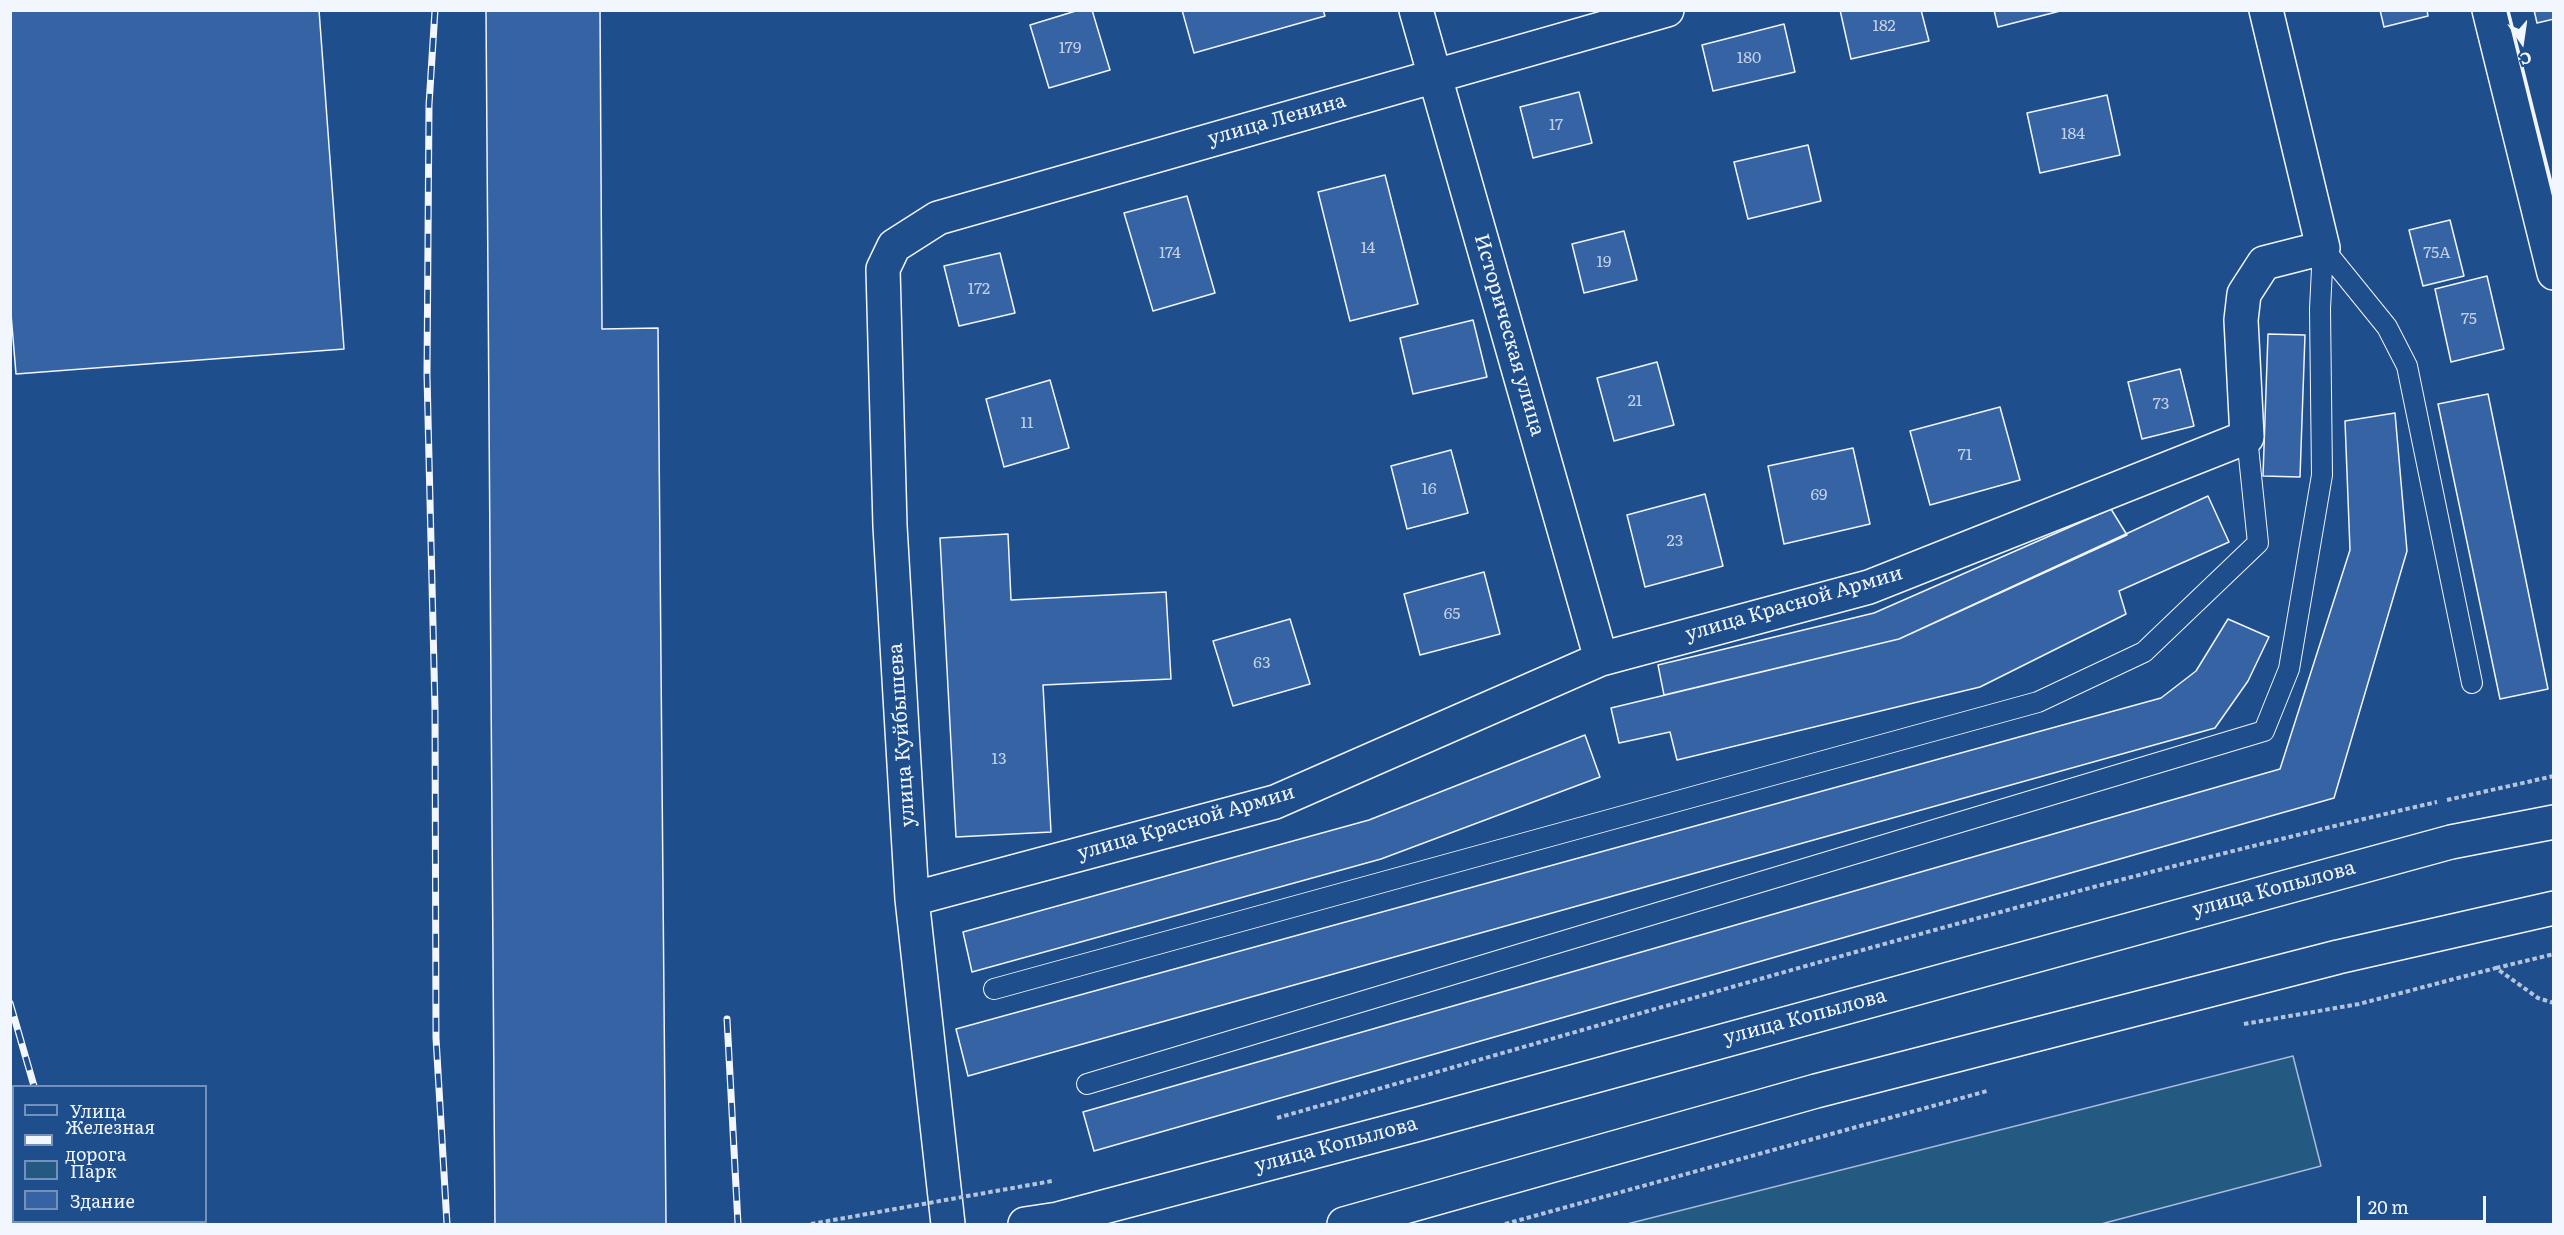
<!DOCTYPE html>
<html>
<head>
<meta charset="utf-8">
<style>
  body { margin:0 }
  #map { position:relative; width:2564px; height:1235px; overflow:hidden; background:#1f4e8c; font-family:Literata,serif }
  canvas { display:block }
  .frame { position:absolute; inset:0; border:12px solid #f2f6ff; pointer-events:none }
  .legend { position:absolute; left:12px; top:1085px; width:195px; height:138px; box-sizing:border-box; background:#1f4e8c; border:2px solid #7391ba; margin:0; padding:8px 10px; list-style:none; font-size:18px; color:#f2f6ff }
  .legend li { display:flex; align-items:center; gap:12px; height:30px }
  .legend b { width:30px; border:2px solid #7391ba }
  .north { position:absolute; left:2492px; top:12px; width:60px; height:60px; -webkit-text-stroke:4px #1f4e8c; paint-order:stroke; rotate:167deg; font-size:16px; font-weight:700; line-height:24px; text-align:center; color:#f2f6ff }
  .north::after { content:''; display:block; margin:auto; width:21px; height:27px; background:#f2f6ff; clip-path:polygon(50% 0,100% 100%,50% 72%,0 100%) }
  .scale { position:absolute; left:2357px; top:1196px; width:129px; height:27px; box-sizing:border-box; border:3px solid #f2f6ff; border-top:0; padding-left:8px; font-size:18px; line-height:21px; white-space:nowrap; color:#f2f6ff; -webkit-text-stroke:4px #1f4e8c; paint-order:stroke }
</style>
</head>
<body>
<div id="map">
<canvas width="2564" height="1235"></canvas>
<div class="frame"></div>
<ul class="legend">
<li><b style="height:8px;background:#1f4e8c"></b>Улица</li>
<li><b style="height:8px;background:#f2f6ff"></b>Железная дорога</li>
<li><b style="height:16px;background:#245a82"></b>Парк</li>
<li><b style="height:16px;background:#3563a3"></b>Здание</li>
</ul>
<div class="north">С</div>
<div class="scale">20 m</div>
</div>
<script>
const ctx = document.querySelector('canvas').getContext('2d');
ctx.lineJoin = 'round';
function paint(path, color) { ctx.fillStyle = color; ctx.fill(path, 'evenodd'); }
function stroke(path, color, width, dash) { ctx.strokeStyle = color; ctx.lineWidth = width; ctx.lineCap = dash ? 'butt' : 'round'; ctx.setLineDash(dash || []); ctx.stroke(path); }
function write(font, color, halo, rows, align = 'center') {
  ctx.font = font + ' Literata,serif'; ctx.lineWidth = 4.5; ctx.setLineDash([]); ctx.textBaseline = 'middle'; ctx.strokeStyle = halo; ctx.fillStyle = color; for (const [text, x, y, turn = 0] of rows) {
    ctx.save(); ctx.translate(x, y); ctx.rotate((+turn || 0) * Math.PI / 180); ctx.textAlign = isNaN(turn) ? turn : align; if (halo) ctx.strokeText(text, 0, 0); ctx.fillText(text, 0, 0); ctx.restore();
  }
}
const green = new Path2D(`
  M2293,1056L2321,1166L2101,1224H1627Z`);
paint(green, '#245a82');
stroke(green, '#a8bbd7', 1.5);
const building = new Path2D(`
  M10,10H319L344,349L16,374L10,302Z
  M486,10H600L602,329L658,328L666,1224H495Z
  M1079,10H1092L1110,70L1049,88L1030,25Z
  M1182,10H1323L1325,16L1194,53Z
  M1840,10H1921L1929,41L1851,59Z
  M1994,10H2064L1998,27Z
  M2380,10H2427L2428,16L2384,27Z
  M2534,10H2554V19L2537,23Z
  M1784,24L1795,72L1713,91L1702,45Z
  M1579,92L1592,143L1533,158L1520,107Z
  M2107,95L2120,155L2040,173L2027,113Z
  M1808,145L1821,201L1748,219L1734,162Z
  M1385,175L1418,304L1350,321L1318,192Z
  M1187,196L1215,293L1153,311L1124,213Z
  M2450,220L2464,276L2423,286L2409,230Z
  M1624,231L1637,280L1584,293L1572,244Z
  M1000,253L1015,313L959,326L944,266Z
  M2487,276L2504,349L2451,362L2435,289Z
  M1473,320L1487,377L1413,394L1400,338Z
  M2268,334L2305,335L2300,477L2263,476Z
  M1657,362L1674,425L1614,441L1597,378Z
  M2180,369L2194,426L2142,439L2128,382Z
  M1050,380L1069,448L1004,467L986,399Z
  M2488,394L2548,689L2500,699L2438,404Z
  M2000,407L2020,480L1930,505L1910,431Z
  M2395,413L2407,551L2334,798L1094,1151L1083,1112L2280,769L2350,550L2345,421Z
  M1853,448L1870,524L1784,544L1768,466Z
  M1451,450L1468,513L1407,529L1391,466Z
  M1705,494L1723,566L1645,587L1627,515Z
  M2208,496L2229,542L2119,591L2126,614L1980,687L1677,760L1670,732L1619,743L1611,708L1899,639Z
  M2111,509L2127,535L1899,639L1664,695L1658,665L1874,613Z
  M1008,534L1011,600L1166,592L1171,679L1043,685L1051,832L956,837L940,538Z
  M1484,572L1500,634L1420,655L1404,594Z
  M1290,619L1310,684L1233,706L1213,641Z
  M2228,619L2269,637L2248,681L2215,728L968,1076L956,1029L2161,698L2196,671Z
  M1585,735L1600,777L1381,859L972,972L963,932L1369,820Z`);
paint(building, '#3563a3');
stroke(building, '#f2f6ff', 1.5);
const lane = new Path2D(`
  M994,989L2038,702L2144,652L2258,543L2247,437
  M1087,1084L2264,731L2289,669L2322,475L2320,309L2323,248L2387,327L2407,366L2472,683`);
const street = new Path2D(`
  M1416,10L1601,659
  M2489,10L2554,273
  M912,899L1275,802L1601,659L1869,587L2247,437L2241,320L2244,294L2264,263L2323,248L2266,10
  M948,1224L912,899L890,526L883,269L894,246L938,218L1667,10`);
const primary = new Path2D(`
  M1025,1224L1058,1219L1419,1124L2451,842L2554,822
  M1344,1224L1816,1091L2338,957L2554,908`);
stroke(lane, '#f2f6ff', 22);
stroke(street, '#f2f6ff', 36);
stroke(primary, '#f2f6ff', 36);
stroke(new Path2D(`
  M2447,800L2554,776
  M2496,968L2554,954
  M2244,1024L2359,1004L2496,968L2538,998L2554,1003
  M1277,1118C1662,1008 2047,891 2437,802
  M1505,1224L1987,1091`), '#b3c4dc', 4, [4.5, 3]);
stroke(lane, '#1f4e8c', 20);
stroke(street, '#1f4e8c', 33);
stroke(primary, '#1f4e8c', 33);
const rail = new Path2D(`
  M435,10L429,105L427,375L435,709L436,1038L447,1224
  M10,1003L34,1086
  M727,1019L738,1224
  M10,1119L14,1129
  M41,1222V1224
  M71,1222L72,1224`);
stroke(rail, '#f2f6ff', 7);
stroke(rail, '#1f4e8c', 4.5, [14]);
stroke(new Path2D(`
  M811,1224L1052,1181`), '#b3c4dc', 4, [4.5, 3]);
stroke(new Path2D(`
  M2508,10L2554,194`), '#f2f6ff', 3);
write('16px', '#c3d1e8', null, [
  ["182",1884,26],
  ["179",1070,48],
  ["180",1749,58],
  ["17",1556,125],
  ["184",2073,134],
  ["14",1368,248],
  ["174",1170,253],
  ["75А",2437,253],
  ["19",1604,262],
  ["172",979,289],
  ["75",2469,319],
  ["21",1635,401],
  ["73",2161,404],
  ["11",1027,423],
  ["71",1965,455],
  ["16",1429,489],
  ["69",1819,495],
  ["23",1675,541],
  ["65",1452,614],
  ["63",1262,663],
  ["13",999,759]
]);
write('20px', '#f2f6ff', '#1f4e8c', [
  ["улица Ленина",1277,120,-16],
  ["Историческая улица",1509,335,74],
  ["улица Красной Армии",1794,604,-16],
  ["улица Куйбышева",902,735,-94],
  ["улица Красной Армии",1186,823,-16],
  ["улица Копылова",2274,889,-15],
  ["улица Копылова",1805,1017,-15],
  ["улица Копылова",1336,1145,-15]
]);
</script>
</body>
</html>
